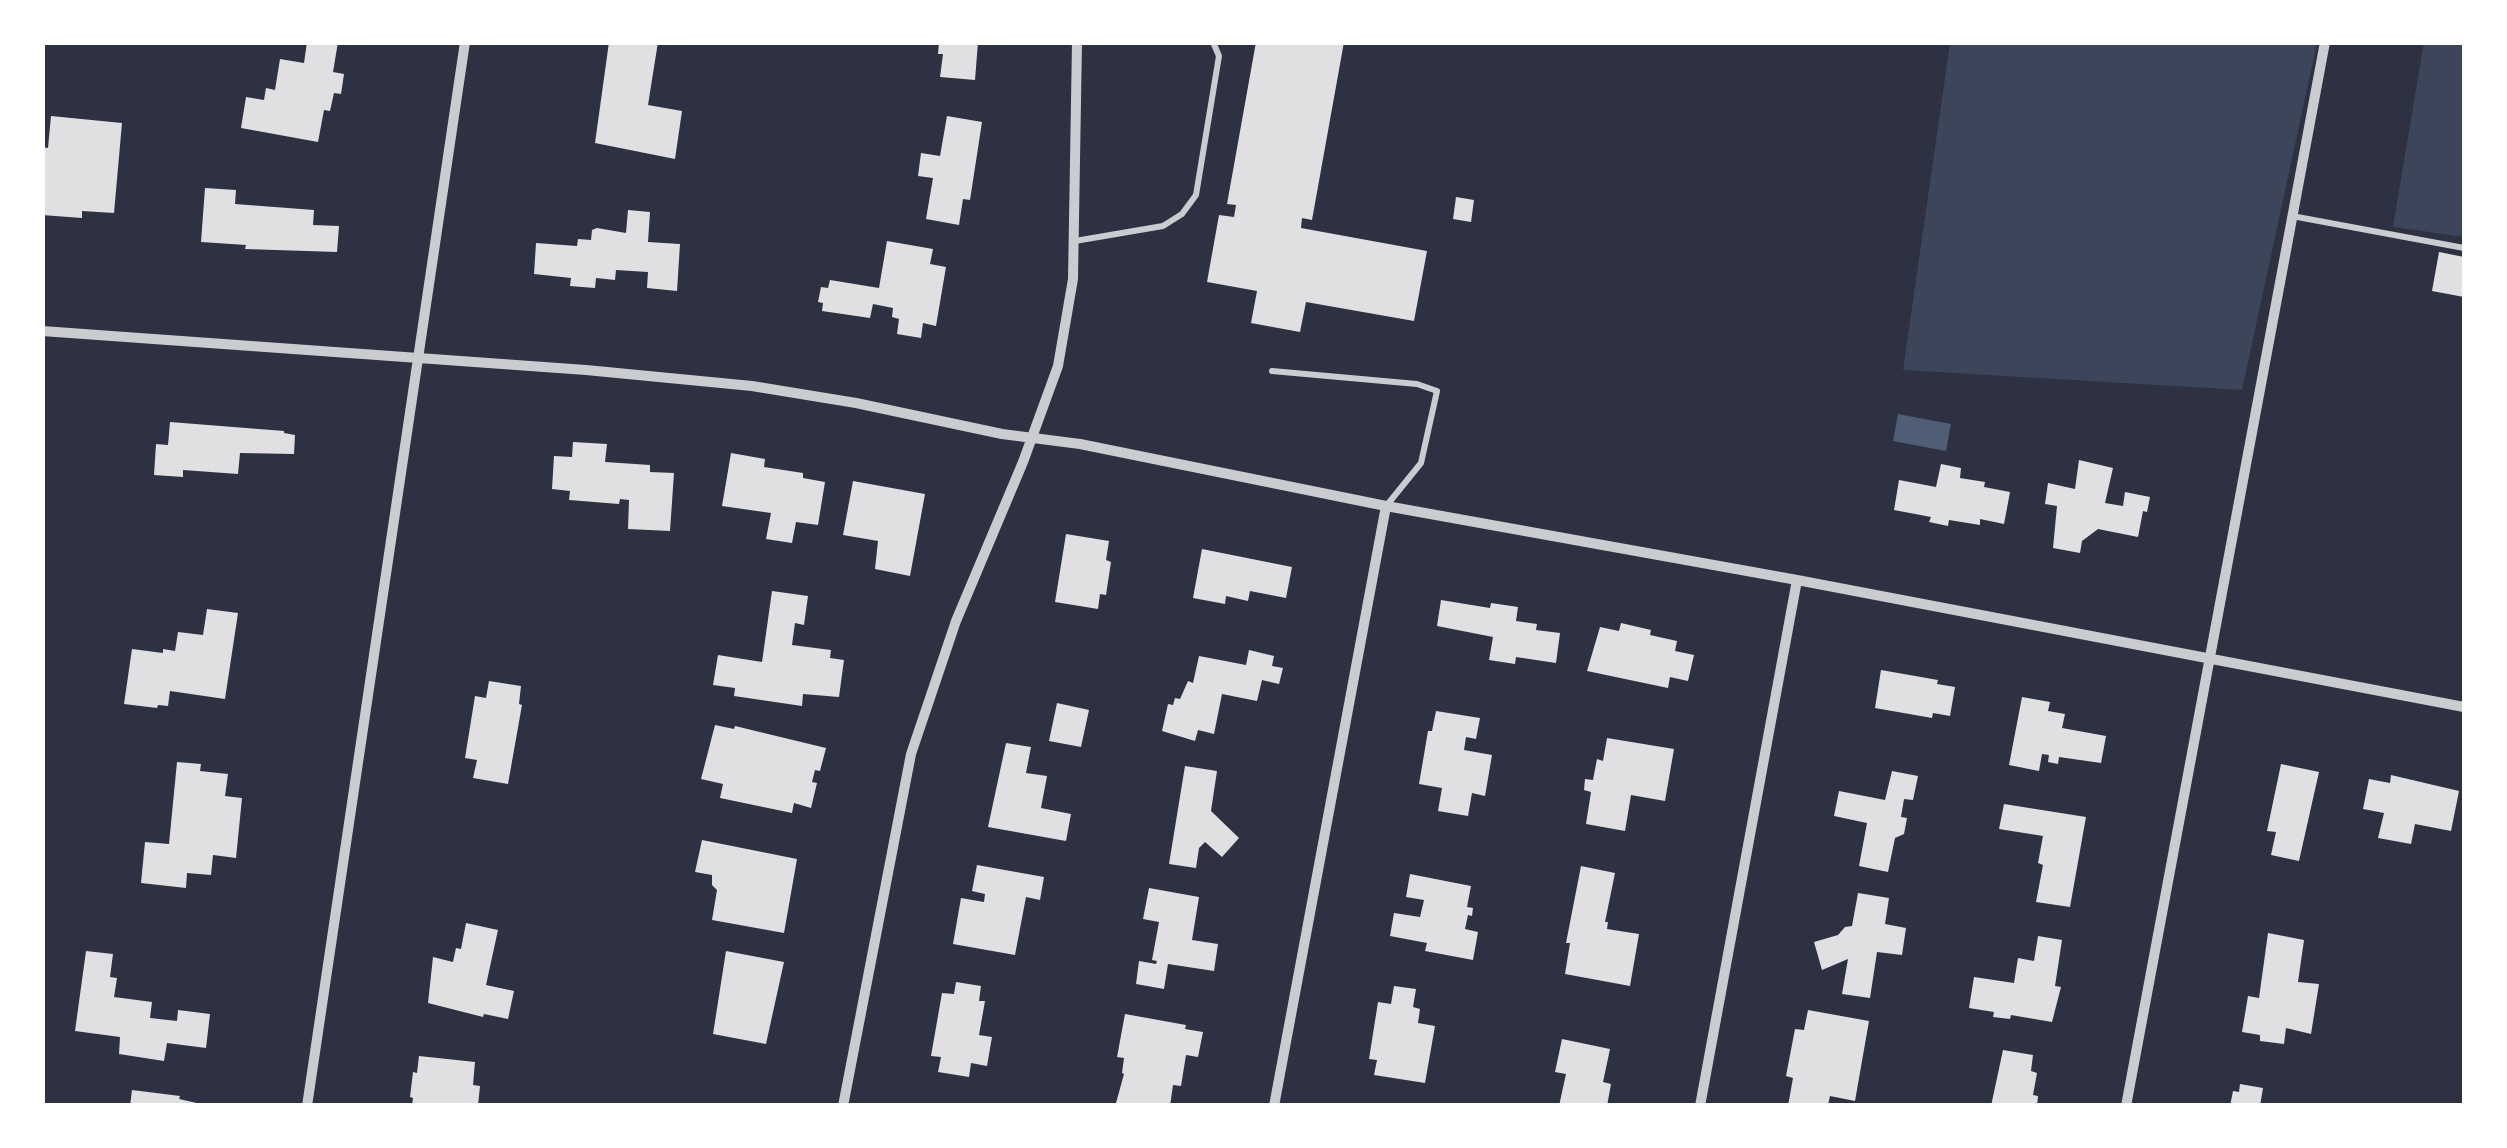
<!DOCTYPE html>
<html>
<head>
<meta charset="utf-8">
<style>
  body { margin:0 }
  #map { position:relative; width:2507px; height:1148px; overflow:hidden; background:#2d3142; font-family:Jost,sans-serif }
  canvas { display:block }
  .frame { position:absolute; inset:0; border:45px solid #fff; pointer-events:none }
</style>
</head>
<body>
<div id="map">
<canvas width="2507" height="1148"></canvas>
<div class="frame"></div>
</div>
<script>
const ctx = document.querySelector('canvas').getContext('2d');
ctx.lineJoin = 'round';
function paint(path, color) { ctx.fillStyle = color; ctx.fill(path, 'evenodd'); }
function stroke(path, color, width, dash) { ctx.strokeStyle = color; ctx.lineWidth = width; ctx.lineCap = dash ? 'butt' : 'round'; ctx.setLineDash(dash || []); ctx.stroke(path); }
paint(new Path2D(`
  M2424,42L2464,43V237L2393,227Z
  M1950,43H2317L2242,390L1903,370Z`), '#3c4559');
paint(new Path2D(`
  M1898,414L1951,424L1946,451L1893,441Z`), '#4f5d75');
paint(new Path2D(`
  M307,42H338L333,72L344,74L341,94L334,93L330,111L324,110L318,142L241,128L246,97L264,100L266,88L275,90L280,59L304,63Z
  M609,42H658L648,105L682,111L675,159L595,143Z
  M939,42H978L975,80L940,77L943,54H938Z
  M1256,42H1344L1312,220L1302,218L1301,228L1427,251L1414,321L1306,302L1300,332L1251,323L1257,291L1207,282L1219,215L1234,217L1236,205L1227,204Z
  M51,116L122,123L114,213L82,211V218L42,215V147L48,148Z
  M947,116L982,122L970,200L963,199L959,225L926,219L933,178L918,176L921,153L940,156Z
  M205,188L236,190L235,204L314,210L313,225L339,226L337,252L245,249L246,245L201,242Z
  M1456,197L1474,200L1471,222L1453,219Z
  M628,210L650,212L648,242L680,244L677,291L647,288L648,272L616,270L615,280L596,278L595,288L570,286L571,278L534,274L536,243L577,246L578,239L591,240L592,230L597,228L626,233Z
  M887,241L933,249L930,264L946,267L936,326L923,323L921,338L897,334L899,319L892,317L893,308L873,304L870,318L822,311L823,303L818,302L821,287L828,288L830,280L879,288Z
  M2439,252L2464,257V297L2432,291Z
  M170,422L284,431V433L295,435L294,454L240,453L238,474L183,470V477L154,475L156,444L168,445Z
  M573,442L607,444L605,462L650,465V472L674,473L670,531L628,529L629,500L620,499L619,504L569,500L570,491L552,489L554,456L572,457Z
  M731,453L765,459L764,467L803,473V478L825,482L818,525L796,522L792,543L766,539L771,513L722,506Z
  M2079,460L2113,468L2105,503L2123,506L2125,492L2150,497L2147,512L2143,511L2138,537L2098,529L2082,541L2080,553L2053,548L2057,506L2045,504L2048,483L2075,489Z
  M1941,464L1961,468L1960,478L1985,482L1984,487L2010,492L2004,524L1980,519V525L1949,520L1948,526L1929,522L1931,517L1894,510L1899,480L1936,487Z
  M853,481L925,494L910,576L875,569L878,541L843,535Z
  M1066,534L1109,541L1106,560L1111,562L1106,595L1100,594L1098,609L1055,602Z
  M1202,549L1292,567L1286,598L1250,591L1248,601L1226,596L1225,604L1193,598Z
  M772,591L808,596L804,625L795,623L792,645L831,650L830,658L844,660L839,697L803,694L802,706L734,696L735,688L713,685L718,655L762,662Z
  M1441,600L1490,608L1491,603L1518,607L1516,621L1537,624L1536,630L1560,633L1556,663L1516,657L1515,664L1489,660L1493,637L1437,626Z
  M207,609L238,613L225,699L170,691L168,706L158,705L157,708L124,704L132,649L163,653V649L175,651L178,632L203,635Z
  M1621,623L1651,630L1650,635L1677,641L1675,651L1694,655L1688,681L1670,677L1668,688L1587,671L1600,627L1619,631Z
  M1249,650L1274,656L1272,666L1283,668L1279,684L1262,680L1257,701L1222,694L1214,734L1198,730L1195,741L1162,731L1168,704L1173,705L1175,698L1180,699L1188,681L1193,683L1199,656L1246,665Z
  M1881,670L1938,680L1937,684L1955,687L1950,716L1933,713L1932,718L1875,708Z
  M489,681L521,686L519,704L522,705L508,784L473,778L477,760L465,758L475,696L486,698Z
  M2022,697L2050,702L2048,711L2065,714L2062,728L2106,736L2101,763L2059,757L2058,764L2048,762L2049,755L2042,754L2039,771L2009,765Z
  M1057,703L1089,710L1081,747L1049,741Z
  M1436,711L1480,718L1476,739L1466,737L1464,750L1492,755L1485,796L1472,793L1468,816L1438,811L1442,788L1419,784L1428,731H1432Z
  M715,725L734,729L735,726L826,748L820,771L815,770L812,782L817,783L811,808L794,803L792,813L720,798L723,784L701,779Z
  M1607,738L1674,749L1665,801L1631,795L1625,831L1586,824L1591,792L1584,790L1585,779L1593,780L1597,759L1603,761Z
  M1006,743L1031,747L1026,773L1047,776L1041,808L1071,814L1066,841L988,827Z
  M177,762L201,764L200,771L228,774L225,796L242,798L236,858L213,855L211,875L187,873L186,888L141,883L145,842L169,844Z
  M2281,764L2319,772L2299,861L2271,855L2276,832L2267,831Z
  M1185,766L1217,771L1211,811L1239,838L1222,857L1205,842L1199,848L1196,868L1169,864Z
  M1892,771L1918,776L1913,800L1904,799L1901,817L1907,818L1904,834L1895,838L1888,872L1859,866L1867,823L1834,816L1839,791L1885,800Z
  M2391,775L2459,791L2451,831L2415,824L2411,844L2378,838L2384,813L2363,809L2369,779L2390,783Z
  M2004,804L2086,817L2070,907L2036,902L2043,865L2038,863L2043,836L1999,829Z
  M702,840L797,859L784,933L712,920L717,890L712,885V875L695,872Z
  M977,865L1044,877L1040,900L1026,897L1015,955L953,944L961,898L984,902L985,894L972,891Z
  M1581,866L1615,873L1605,922H1608L1607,929L1639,934L1630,986L1565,974L1570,943H1566Z
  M1410,874L1471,886L1467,907L1473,908L1472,916L1468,915L1465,929L1478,932L1473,960L1425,951L1427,943L1390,936L1394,913L1420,917L1424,900L1406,897Z
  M1149,888L1199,897L1192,940L1218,944L1214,971L1168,964L1164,989L1136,984L1139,961L1156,964L1157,961L1152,960L1159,922L1143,919Z
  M1858,893L1889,898L1885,924L1906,928L1902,955L1877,952L1870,998L1842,994L1848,959L1822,970L1814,942L1838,935L1845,927L1852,926Z
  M466,923L498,930L486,985L514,991L508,1019L484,1014L483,1017L428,1003L433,957L453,962L456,948L461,949Z
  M2268,933L2304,940L2298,982L2319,984L2311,1034L2286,1028L2284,1044L2260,1041V1035L2242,1032L2248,996L2259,998Z
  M2038,936L2062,940L2055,986L2061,987L2052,1022L2011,1015L2010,1019L1993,1017L1994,1012L1969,1008L1974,977L2014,983L2018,958L2034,961Z
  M86,951L113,954L110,977L117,978L114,997L152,1002L150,1018L177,1021L178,1010L210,1014L206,1048L167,1043L164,1061L119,1054L120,1037L75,1031Z
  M726,951L784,962L766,1044L713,1034Z
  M956,982L981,986L979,1001H985L979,1035L992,1037L987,1066L971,1063L969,1077L938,1072L941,1057L931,1056L942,993L954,994Z
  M1394,986L1416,989L1413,1007L1420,1009L1418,1023L1435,1026L1425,1083L1374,1075L1377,1060L1369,1059L1378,1002L1391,1004Z
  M1808,1010L1869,1021L1855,1101L1830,1096L1828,1105L1788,1106L1793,1078L1786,1076L1795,1029L1804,1030Z
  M1125,1014L1186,1025L1185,1029L1203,1032L1198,1057L1186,1055L1181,1086L1173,1085L1170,1106L1116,1103L1124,1074L1122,1073L1124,1058L1117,1057Z
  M1562,1039L1610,1049L1603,1082L1611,1084L1607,1106H1559L1566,1074L1555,1072Z
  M2003,1050L2033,1055L2031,1071L2037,1073L2033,1095L2038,1096L2037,1106H1991Z
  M419,1056L475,1062L473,1085L480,1086L478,1106H412L413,1098L410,1097L413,1072L417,1073Z
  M2240,1084L2263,1088L2260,1106H2230L2233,1091L2239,1092Z
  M132,1090L180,1096L179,1099L210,1106H130Z`), '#e0e0e3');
stroke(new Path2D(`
  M2292,216L2464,248
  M1075,241L1163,226L1182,214L1196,195L1219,56L1213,42
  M1272,371L1417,384L1437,391L1421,463L1387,505`), '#caccd0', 6);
stroke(new Path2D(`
  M42,331L586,370L752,386L856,403L1002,434L1080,444L1386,506L1797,580L2464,707
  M307,1106L465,42
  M843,1106L911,754L956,621L1023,462L1058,366L1073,279L1077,42
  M1274,1106L1386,506
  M1700,1106L1797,580
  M2126,1106L2325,42`), '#caccd0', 10);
</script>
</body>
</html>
